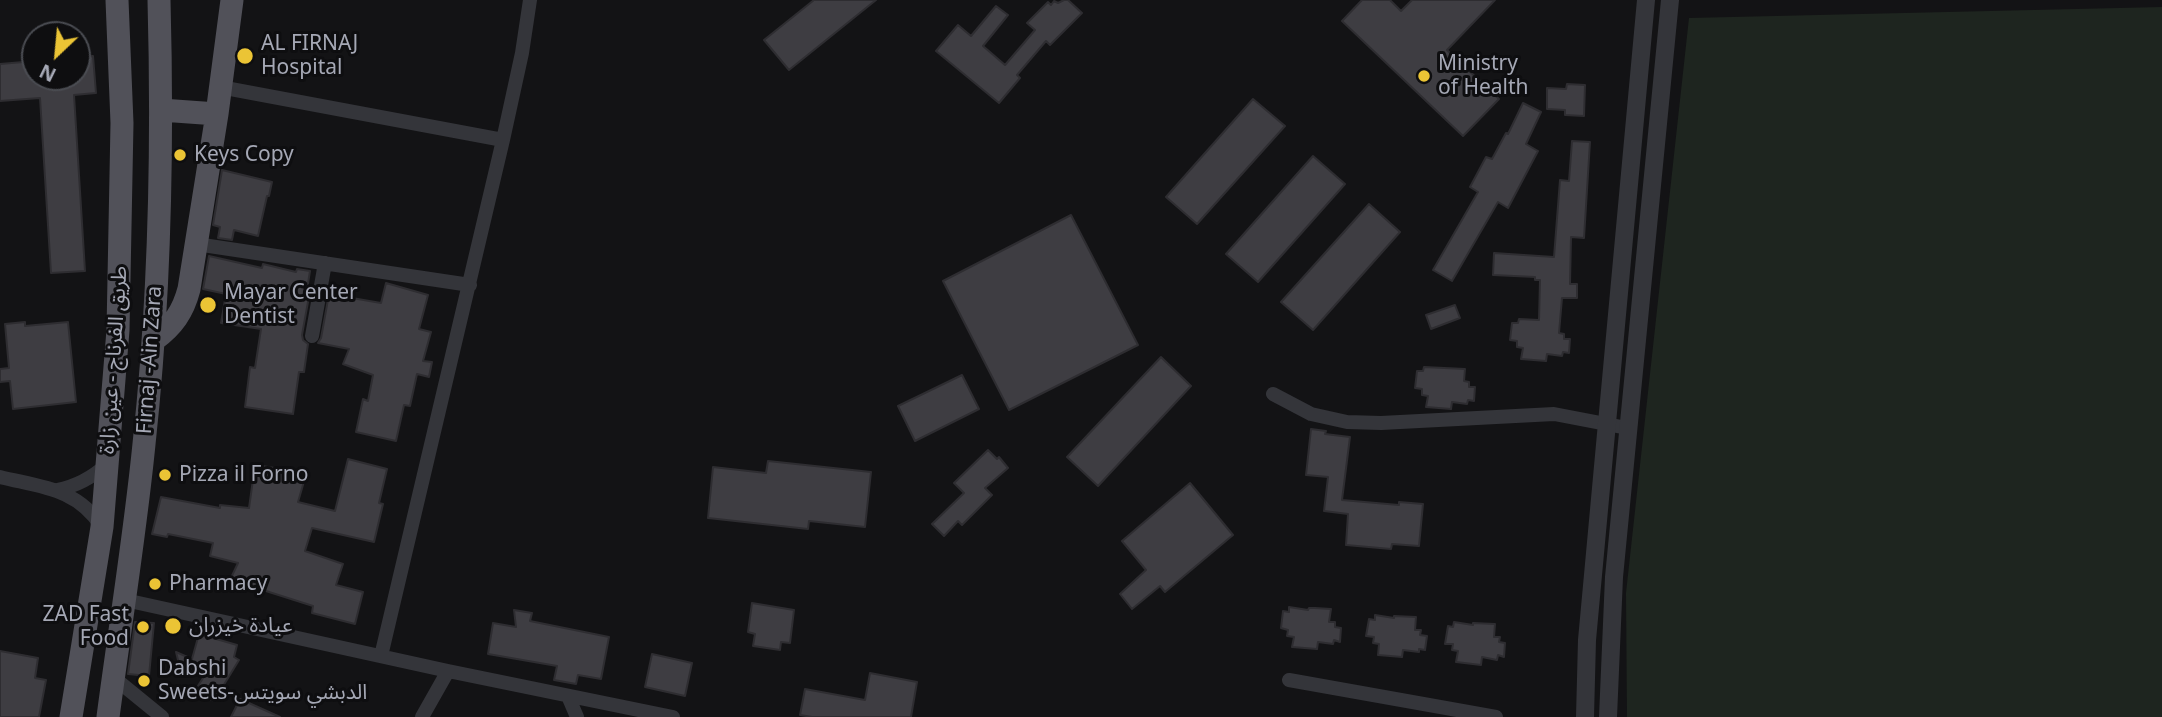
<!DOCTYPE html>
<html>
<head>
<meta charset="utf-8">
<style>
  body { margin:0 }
  #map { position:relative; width:2162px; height:717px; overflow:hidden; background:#131315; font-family:"Noto Sans",sans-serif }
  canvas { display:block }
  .north { position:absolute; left:21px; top:21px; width:70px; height:70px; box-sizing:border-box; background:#0e0e10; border:2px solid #4a4c52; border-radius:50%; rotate:206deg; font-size:19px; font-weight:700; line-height:28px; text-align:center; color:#a5a8b5 }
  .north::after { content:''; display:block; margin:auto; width:24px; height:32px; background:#ebc435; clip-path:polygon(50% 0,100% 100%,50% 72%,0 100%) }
</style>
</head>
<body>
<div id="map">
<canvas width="2162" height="717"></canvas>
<div class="north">N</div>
</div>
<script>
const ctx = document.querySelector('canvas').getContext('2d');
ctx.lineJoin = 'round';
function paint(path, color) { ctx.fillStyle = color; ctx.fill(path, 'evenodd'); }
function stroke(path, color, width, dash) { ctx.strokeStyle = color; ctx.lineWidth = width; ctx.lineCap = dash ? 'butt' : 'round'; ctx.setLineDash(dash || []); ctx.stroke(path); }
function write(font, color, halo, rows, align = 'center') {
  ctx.font = font + ' "Noto Sans","Noto Sans Arabic",sans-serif'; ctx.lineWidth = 6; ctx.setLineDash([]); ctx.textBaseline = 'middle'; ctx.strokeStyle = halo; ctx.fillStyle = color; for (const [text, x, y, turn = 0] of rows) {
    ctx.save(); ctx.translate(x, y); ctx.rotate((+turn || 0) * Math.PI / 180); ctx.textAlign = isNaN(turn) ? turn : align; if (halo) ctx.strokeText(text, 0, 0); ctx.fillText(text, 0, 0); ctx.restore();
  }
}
paint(new Path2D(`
  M2162,7V717H1627L1626,593L1689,18Z`), '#1e251f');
const building = new Path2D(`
  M814,0H876L789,70L764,40Z
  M1064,0H1068L1082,13L1050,45L1046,41L1017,75L1020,78L999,103L936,51L958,25L971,36L996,6L1008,15L983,46L1005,65L1035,30L1027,23L1048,2L1051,5L1054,1L1058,3Z
  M1362,0H1390L1401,11L1412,0H1495L1447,50L1499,99L1463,136L1342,21Z
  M93,56L96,93L74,95L85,271L51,273L40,98L0,101V64L35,61V77H77V57Z
  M1567,84L1585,85L1584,116L1565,115V110L1547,109V88L1566,89Z
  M1253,99L1285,126L1197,224L1166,197Z
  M1523,103L1541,112L1526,144L1538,151L1508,208L1498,202L1452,281L1433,270L1478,192L1470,187L1486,157L1492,159L1506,133L1508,134Z
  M1572,141L1590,142L1584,238L1571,237L1570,284H1577V298H1562L1559,333L1564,334V339H1570L1569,353L1563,352L1562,356L1547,354L1546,361L1521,359L1523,348L1517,347V341L1510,340L1512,323H1518L1519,319L1539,320L1540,280H1535V277L1493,275L1494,253L1554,257L1560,180L1569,181Z
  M1313,156L1345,184L1258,282L1226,254Z
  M222,170L272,182L269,196H267L258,236L234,230L232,240L218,238L220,227L213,225Z
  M1369,204L1400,232L1313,330L1281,302Z
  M1071,215L1138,345L1009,410L943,281Z
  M209,256L262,268L263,264L296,272L297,269L310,271L307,290L310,291L302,335L303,340L308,344L304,372H299L293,414L245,407L250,367L255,368L261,329L221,323L226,294L203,289Z
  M386,283L428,295L419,329L431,332L423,361L432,362L429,377L417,374L410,406L404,405L396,441L356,432L363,399L368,401L373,375L343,364L349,349L318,343L321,338L329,294L381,303Z
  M1455,305L1460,318L1431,329L1426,315Z
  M25,322V326L68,322L76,402L13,409L10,381L0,382V369L9,368L5,324Z
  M1161,357L1191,386L1098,486L1067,457Z
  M1424,367L1465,369L1464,381L1469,382V387H1475L1474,401L1468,400L1467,404L1452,402L1451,409L1426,407L1428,396L1422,395V389L1415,388L1417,371H1423Z
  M962,375L979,409L915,441L898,406Z
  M1311,429L1326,431L1325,434L1350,437L1342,500L1399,505V502L1423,504L1419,546L1392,544L1391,549L1346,545L1348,514L1324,511L1328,477L1306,475Z
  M988,450L997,459L999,457L1008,468L985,488L992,495L962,525L958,521L944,536L932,524L964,493L954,483Z
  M348,459L387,469L379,503L383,504L374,542L312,528L305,551L343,564L336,585L363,592L355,624L312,613L313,606L247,585L246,587L230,580L238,563L210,556L213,543L168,534L167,537L152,534L161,497L220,508V505L249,508L255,465L275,468L305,478L298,502L335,511Z
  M768,461L871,472L865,527L809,521L808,529L708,518L713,467L766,473Z
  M1190,483L1233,535L1165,592L1160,586L1132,609L1120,594L1146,570L1122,541Z
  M752,603L794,610L790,643L781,642L780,650L753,646L755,634L748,632Z
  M1289,607L1308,610L1309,608H1315L1331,609L1329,622H1335V627L1341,628L1340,642L1334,640L1333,644L1318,642L1317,649L1292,647L1294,637L1287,636L1288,630L1281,628L1283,611L1289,612Z
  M514,610L532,613L530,621L609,637L601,679L578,675L576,684L554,680L557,666L488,654L493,623L516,627Z
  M1375,615L1394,618V616L1416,617L1415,630H1421L1420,635L1427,636L1425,650L1419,649V652L1403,650L1402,657L1378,655L1379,644L1373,643L1374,637L1366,636L1369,619L1375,620Z
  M135,622L154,623L149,676L128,674Z
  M1454,622L1473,625V623L1495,624L1494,637H1500L1499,642L1505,643L1504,657L1498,655L1497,660L1482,657L1481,665L1456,662L1458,651L1452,650L1453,644H1445L1448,626L1453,627Z
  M199,634L237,645L234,657L239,660L214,701L194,692L205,675L180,668L176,652L192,659Z
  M0,651L38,658L35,678L46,680L39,717H0Z
  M652,654L692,663L685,696L645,687Z
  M870,673L917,682L911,717H812L800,715L805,689L865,700Z
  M240,699L280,717H231Z`);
paint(building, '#3e3d42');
stroke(building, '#2e2d31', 2);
stroke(new Path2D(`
  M220,87L503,140
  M196,244L470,285
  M312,336L325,263
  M1273,394L1311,414L1347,422L1381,423L1554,414L1627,428
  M0,477C41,487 77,488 102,527
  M57,490C77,486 92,478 107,464
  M125,600L448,671L673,717
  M381,656L503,140L522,53L530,0
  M113,677L162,717
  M1289,680L1496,717
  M568,696L577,717
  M422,717L448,671`), '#34353a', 14);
stroke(new Path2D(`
  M1585,717L1587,640L1646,0
  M1608,717L1614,577L1670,0`), '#34353a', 18);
stroke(new Path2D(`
  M161,110L217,114
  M154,340C173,326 183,312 189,289L217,114L232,0
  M71,717L102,527L118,330L122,123L117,0
  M108,717C120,626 135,535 144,444C160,297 163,148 159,0`), '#515159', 23);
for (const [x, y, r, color] of [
  [245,56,9,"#ebc435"],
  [1424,76,7,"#ebc435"],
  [180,155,7,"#ebc435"],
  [208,305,9,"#ebc435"],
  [165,475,7,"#ebc435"],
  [155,584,7,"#ebc435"],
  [173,626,9,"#ebc435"],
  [143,627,7,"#ebc435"],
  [144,681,7,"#ebc435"]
]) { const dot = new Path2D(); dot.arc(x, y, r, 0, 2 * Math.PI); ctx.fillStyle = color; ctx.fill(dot); stroke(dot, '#0e0e10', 2.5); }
write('21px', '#a5a8b5', '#0e0e10', [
  ["AL FIRNAJ",261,44],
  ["Hospital",261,68],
  ["Ministry",1438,64],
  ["of Health",1438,88],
  ["Keys Copy",194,155],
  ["Mayar Center",224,293],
  ["Dentist",224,317],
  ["Pizza il Forno",179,475],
  ["Pharmacy",169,584],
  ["ZAD Fast",129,615,"right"],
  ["Food",129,639,"right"],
  ["عيادة خيزران",189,626],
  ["Dabshi",158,669],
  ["Sweets-الدبشي سويتس",158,693]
], 'left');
write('21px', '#a5a8b5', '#0e0e10', [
  ["طريق الفرناج - عين زارة",114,360,-86],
  ["Firnaj -Ain Zara",150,360,-86]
]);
</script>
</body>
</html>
